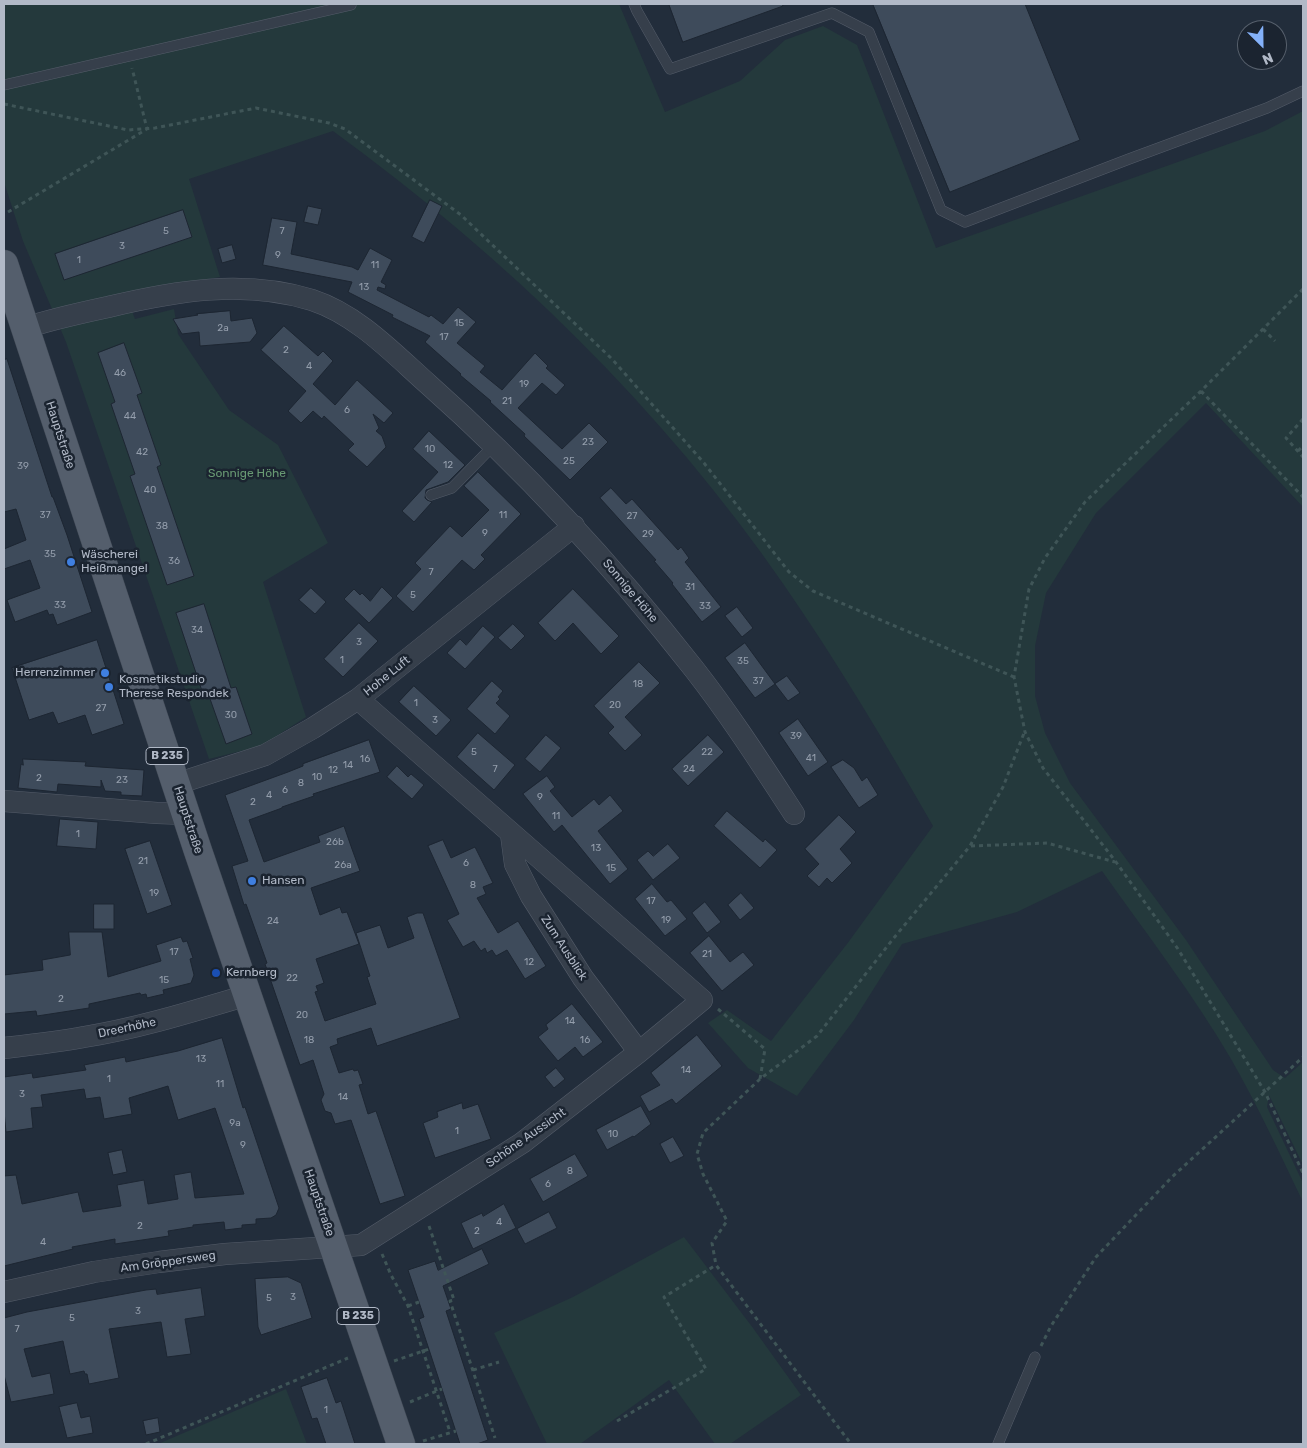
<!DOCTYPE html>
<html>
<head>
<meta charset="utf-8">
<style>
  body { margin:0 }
  #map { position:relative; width:1307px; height:1448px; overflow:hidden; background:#222d3b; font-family:Rubik,sans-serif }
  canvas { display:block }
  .frame { position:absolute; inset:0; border:5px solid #b1b9c7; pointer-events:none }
  .north { position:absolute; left:1237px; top:20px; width:50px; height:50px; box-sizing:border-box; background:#1b2430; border:1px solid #57606c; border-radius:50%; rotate:157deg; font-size:14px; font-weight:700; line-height:20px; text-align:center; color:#b1b9c7 }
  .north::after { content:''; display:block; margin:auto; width:18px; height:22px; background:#84b1f9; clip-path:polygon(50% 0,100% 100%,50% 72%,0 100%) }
</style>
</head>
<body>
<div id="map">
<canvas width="1307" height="1448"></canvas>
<div class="frame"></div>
<div class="north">N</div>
</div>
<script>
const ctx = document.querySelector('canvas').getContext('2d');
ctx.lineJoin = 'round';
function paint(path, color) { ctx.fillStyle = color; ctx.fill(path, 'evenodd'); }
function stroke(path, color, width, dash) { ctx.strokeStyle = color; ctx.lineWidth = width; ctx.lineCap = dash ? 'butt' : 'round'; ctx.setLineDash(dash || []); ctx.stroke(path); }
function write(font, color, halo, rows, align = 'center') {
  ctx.font = font + ' Rubik,sans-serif'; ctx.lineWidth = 5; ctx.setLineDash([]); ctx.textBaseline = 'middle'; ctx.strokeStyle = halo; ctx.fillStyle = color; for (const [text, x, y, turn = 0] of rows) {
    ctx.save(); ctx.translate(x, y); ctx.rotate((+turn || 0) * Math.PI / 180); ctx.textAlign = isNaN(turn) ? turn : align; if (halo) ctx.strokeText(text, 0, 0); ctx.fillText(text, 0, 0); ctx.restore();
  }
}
paint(new Path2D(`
  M4,4H619L665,112L740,81L785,40L823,26L857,45L936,248L1265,131L1303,111V507L1206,403L1096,513L1046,593L1035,646V696L1045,733L1070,783L1186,940L1273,1070L1285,1078L1303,1062V1165L1269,1095L1267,1107L1303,1183V1202C1280,1154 1258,1106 1231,1059C1193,994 1146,933 1102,871L1017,912L902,944L854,1020L797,1096L748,1068L708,1023L727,1010L771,1041L847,944L933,826C886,744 838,663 784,585C662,408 506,257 333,131L189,179L220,277L125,293L135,319L174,309L178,334L229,410L278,445L328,543L263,582L306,717L261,746L209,759L66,342L23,241L4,182Z
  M684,1237L753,1328L801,1395L730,1444H715L669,1380L580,1444H547L494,1333L573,1297Z
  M286,1389L307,1444H158Z`), '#24393c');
const building = new Path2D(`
  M669,4H782L783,6L683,42Z
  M873,4H1025L1080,140L950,192Z
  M430,200L442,206L424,243L412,237Z
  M308,206L322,209L318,225L304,222Z
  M183,210L192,237L64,280L55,254Z
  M272,218L297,222L291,254L352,267L358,270L370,248L392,260L381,282L386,285L385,289L378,287L377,290L429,317L431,315L443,324L458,307L476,322L457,343L485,366L480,372L502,390L535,353L548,366L546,368L565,385L556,395L542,383L518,408L562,449L589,423L608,442L570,480L524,436L525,434L490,402L491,401L460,375L461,374L425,342L430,336L392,317L393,315L348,292L352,282L263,265Z
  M232,245L236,259L222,263L218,249Z
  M230,311L231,321L252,318L257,333L250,342L200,346L199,332L182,334L173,319L198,315L197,314Z
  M284,326L318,356L323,351L333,361L313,384L335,405L357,380L393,413L384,423L373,414L379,428L376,431L382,436L386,447L367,467L348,450L354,444L324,416L322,419L313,411L301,423L288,411L306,391L261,350Z
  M124,343L142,393L137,395L161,465L157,467L194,576L167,585L130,476L135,474L111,404L115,402L98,353Z
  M7,359L52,497H53L67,535L92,612L57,625L53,614L49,615L47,610L15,622L7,600L40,588L30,560L4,569V549L26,540L16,509L4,512V360Z
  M429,431L465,465L448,482L426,490L425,498L427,500L432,502L414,522L402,511L438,472L413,449Z
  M478,472L521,514L481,555L485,559L474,570L462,560L413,612L396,596L421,569L415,563L450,526L462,537L489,510L464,486Z
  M611,488L626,504L632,499L678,550L681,547L689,558L685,562L721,607L702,622L672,584L673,583L654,561L656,560L600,498Z
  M382,587L393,598L369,623L344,599L354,589L360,595L362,593L370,601Z
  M311,588L326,602L315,614L299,600Z
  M573,589L619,636L601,654L573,623L555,641L538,623Z
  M204,604L231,688L236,687L252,734L226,744L209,696L204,697L176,613Z
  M737,607L753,628L742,637L725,616Z
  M359,623L378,641L343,677L324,659Z
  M513,624L525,636L511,650L498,638Z
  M483,626L495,637L465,669L447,653L460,639L466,645Z
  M97,640L124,724L92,735L85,715L58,724L53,712L29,720L12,668Z
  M745,643L775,684L755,698L725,658Z
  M639,662L660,683L625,717L642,735L625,751L608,733L614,727L594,706Z
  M787,676L800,693L788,701L775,684Z
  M492,681L503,691L498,697L500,699L496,703L510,716L495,734L467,709Z
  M414,686L451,720L436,736L399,702Z
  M798,719L828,762L808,776L779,733Z
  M478,733L515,765L494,790L457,757Z
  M546,735L561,748L540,772L525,759Z
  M708,735L724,752L688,786L672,769Z
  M369,740L380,772L313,794L314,796L282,807V808L249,820L264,862L320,842L318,836L344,826L352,849L360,871L311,888L320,915L340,907L342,913L347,912L359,944L316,959L324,983L316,986L318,991L315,992L325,1021L376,1004L367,977L370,976L356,933L380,925L388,948L414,938L407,917L417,913H423L460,1018L377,1046L371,1028L337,1039L338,1044L330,1047L339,1073L353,1069L354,1071L358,1070L363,1084L359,1085L368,1114L376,1111L405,1196L380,1204L351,1120L335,1124L331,1113L325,1111L321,1100L324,1094L313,1060L300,1065L265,964L267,963L246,904L244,905L232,866L248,861L225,795L288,772L303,766V764Z
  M23,759L86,762L85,766L144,770L142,796L121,795V792L105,791L101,780V787L58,784L57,792L18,788L21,764L23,765Z
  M843,760L854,768L862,781L867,777L878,795L859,808L831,767Z
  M397,766L408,777L411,774L424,785L412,799L387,777Z
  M547,776L555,787L550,791L572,817L594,799L599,805L610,795L623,811L598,831L628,869L610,884L562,825L554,832L523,794Z
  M727,811L763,842L765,839L777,850L760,868L714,826Z
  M839,815L856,832L840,849L852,863L832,883L827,878L819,887L807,876L819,864L805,849Z
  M60,819L98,822L96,849L57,846Z
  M443,840L451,858L475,847L493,883L483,887L486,894L477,898L498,933L518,921L546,966L525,979L507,950L496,956L492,950L487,953L485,948L481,951L474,941L463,947L447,920L459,914L428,846Z
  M150,841L172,905L147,914L125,849Z
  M668,844L680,858L653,880L637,860L648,851L653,856Z
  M652,884L667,902L671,900L687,919L665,936L635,899Z
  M741,893L754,908L740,920L728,905Z
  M705,902L721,922L707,933L692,913Z
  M94,904H114V929H94Z
  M69,932H102L108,977L161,961L156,945L181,937L183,942L187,941L193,958L190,959L194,975L191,983L163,990L164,994L147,998L146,994L141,995L140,993L89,1004V1008L37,1016L36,1011L4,1014V975L43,970L42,960L70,955Z
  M709,936L730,962L743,952L754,965L722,991L690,953Z
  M572,1004L603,1042L583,1057L575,1047L558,1061L538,1037L548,1029L546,1025Z
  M697,1035L722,1066L676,1104L672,1099L649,1112L640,1096L660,1085L651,1073Z
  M222,1038L243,1108L245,1107L279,1208L276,1215L271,1218L256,1219V1224L242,1225V1228L225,1230L224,1222L193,1225V1227L168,1231L169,1236L115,1244V1239L72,1247L73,1249L4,1266V1176L16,1175L22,1204L78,1192L83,1212L121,1206L117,1185L144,1180L148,1204L178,1199L174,1175L191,1172L195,1198L244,1194L215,1108L178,1120L168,1086L129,1098L132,1114L104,1119L100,1097L86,1099L84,1089L41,1095L43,1107L31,1108L33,1128L6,1132L4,1111V1077L32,1073L33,1078L86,1070L84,1065L125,1057L126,1062L178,1051Z
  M556,1068L565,1079L554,1088L545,1077Z
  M462,1103L463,1109L478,1104L491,1139L435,1158L423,1123L438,1117L437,1112Z
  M641,1106L651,1124L634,1137L633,1136L607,1150L596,1130Z
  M673,1137L684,1156L670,1163L660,1144Z
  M122,1150L127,1172L113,1175L108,1153Z
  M575,1154L588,1176L543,1202L530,1179Z
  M504,1204L516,1228L473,1249L461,1223L482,1213L483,1216Z
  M549,1212L557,1228L525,1244L517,1229Z
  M482,1249L489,1264L443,1286L451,1309L446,1311L488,1440L477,1444H460L419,1319L424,1317L408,1270L435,1261L438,1270Z
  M288,1277L301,1283L312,1318L261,1335L258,1327L255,1279Z
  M201,1288L205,1316L185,1319L191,1354L167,1357L161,1322L109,1329L119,1378L89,1384L87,1374H85L84,1371L70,1374L63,1341L24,1349L32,1377L50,1373L54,1394L11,1402L4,1375V1318L27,1312L146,1290L156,1289L157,1294Z
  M327,1378L336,1403L341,1401L355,1444H326L317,1418L312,1419L301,1387Z
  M77,1403L81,1418L90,1416L93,1433L67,1438L59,1407Z
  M158,1418L160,1432L146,1435L143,1421Z`);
paint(building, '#3e4b5b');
stroke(building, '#1d2632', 1);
const service = new Path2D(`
  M634,4L637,11L670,69L832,13L869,32L941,210L965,222L1129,159L1267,108L1303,91
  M4,85L351,5
  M431,495L452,488L494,445
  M998,1444L1035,1357`);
const minor = new Path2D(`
  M25,328C52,319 80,313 108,307C175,291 244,279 312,300C358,315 394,354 429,385C527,472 614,567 694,669C730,715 762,765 794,814
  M176,784L265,755L313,728L358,699L574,526
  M4,801L157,813L186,814
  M511,834L515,864L531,896L583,978L639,1052
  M4,1048C30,1045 57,1042 84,1037C140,1028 194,1011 248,995
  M4,1292L94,1272L159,1262L225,1254L361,1245L522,1143L639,1052L702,1000L358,699`);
const primary = new Path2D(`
  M4,264L198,851L401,1444`);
stroke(service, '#545c69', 11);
stroke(minor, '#545c69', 22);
stroke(primary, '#3f4854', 29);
stroke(new Path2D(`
  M4,104L128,130L155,128L256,108L329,123L345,129L461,215L612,359L704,463L789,572L813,591L1014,677
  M8,212L147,129L132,68
  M1303,289L1201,391L1085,502L1045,558L1029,589L1014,677L1025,732L1043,768L1116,862L1178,949L1265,1092L1303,1173
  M1263,329L1275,341
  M1201,391L1303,497
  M1303,419L1286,438L1303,457
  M1298,451L1303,446
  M971,846L1047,843L1115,862
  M718,1009L765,1049L760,1079L817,1036L893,939L970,846L1003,787L1024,733
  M760,1079L703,1133L697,1154L703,1174L727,1221L712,1243L716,1265L851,1444
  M429,1226L454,1300L450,1301L495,1438
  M382,1254L391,1275L408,1306L450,1432
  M408,1306L419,1302
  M1041,1346L1051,1326L1096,1257L1172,1177L1303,1057
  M394,1361L429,1349
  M473,1370L499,1362
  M410,1402L442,1389
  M617,1421L706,1369L664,1297L716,1265
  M423,1441L456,1431
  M146,1444L348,1358`), '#3f5557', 3, [4, 4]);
stroke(service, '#363f4b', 10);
stroke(minor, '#363f4b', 21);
stroke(primary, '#545e6c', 28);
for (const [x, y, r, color] of [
  [71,562,5,"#3f7fe0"],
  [105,673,5,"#3f7fe0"],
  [109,687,5,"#3f7fe0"],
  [252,881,5,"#3f7fe0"],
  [216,973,5,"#1a4fb4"]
]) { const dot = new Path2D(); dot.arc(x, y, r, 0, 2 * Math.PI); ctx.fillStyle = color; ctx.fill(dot); stroke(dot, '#1b2430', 2); }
write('10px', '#949eac', null, [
  ["5",166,231],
  ["7",282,231],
  ["3",122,246],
  ["9",278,255],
  ["1",79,260],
  ["11",375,265],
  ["13",364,287],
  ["15",459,323],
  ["2a",223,328],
  ["17",444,337],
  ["2",286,350],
  ["4",309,366],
  ["46",120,373],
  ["19",524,384],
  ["21",507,401],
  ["6",347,410],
  ["44",130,416],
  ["23",588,442],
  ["10",430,449],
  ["42",142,452],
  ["25",569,461],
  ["12",448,465],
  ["39",23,466],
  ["40",150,490],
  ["37",45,515],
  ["11",503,515],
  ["27",632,516],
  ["38",162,526],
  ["9",485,533],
  ["29",648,534],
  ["35",50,554],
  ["36",174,561],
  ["7",431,572],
  ["31",690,587],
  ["5",413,595],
  ["33",60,605],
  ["33",705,606],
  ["34",197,630],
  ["3",359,642],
  ["1",342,660],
  ["35",743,661],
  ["37",758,681],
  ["18",638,684],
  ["1",416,703],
  ["20",615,705],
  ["27",101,708],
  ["30",231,715],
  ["3",435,720],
  ["39",796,736],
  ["5",474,752],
  ["22",707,752],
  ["41",811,758],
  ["16",365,759],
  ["14",348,765],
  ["7",495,769],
  ["24",689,769],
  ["12",333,770],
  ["10",317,777],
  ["2",39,778],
  ["23",122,780],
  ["8",301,783],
  ["6",285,790],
  ["4",269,795],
  ["9",540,797],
  ["2",253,802],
  ["11",556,816],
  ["1",78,834],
  ["26b",335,842],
  ["13",596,848],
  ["21",143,861],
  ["6",466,863],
  ["26a",343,865],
  ["15",611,868],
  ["8",473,885],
  ["19",154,893],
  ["17",651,901],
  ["19",666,920],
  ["24",273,921],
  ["17",174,952],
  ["21",707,954],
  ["12",529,962],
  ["22",292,978],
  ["15",164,980],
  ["2",61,999],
  ["20",302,1015],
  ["14",570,1021],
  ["18",309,1040],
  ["16",585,1040],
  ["13",201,1059],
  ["14",686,1070],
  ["1",109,1079],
  ["11",220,1084],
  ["3",22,1094],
  ["14",343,1097],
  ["9a",235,1123],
  ["1",457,1131],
  ["10",613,1134],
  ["9",243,1145],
  ["8",570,1171],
  ["6",548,1184],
  ["4",499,1222],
  ["2",140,1226],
  ["2",477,1231],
  ["4",43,1242],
  ["3",293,1297],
  ["5",269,1298],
  ["3",138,1311],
  ["5",72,1318],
  ["7",17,1329],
  ["1",326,1410]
]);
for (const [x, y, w] of [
  [167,756,42],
  [358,1316,42]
]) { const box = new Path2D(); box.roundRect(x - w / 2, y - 8.5, w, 17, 4); ctx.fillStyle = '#1b2430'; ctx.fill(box); stroke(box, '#b1b9c7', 1); }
write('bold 11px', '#b1b9c7', null, [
  ["B 235",167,756],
  ["B 235",358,1316]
]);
write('12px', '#b1b9c7', '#1b2430', [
  ["Hauptstraße",60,435,72],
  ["Sonnige Höhe",630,591,50],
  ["Hohe Luft",387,676,-39],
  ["Hauptstraße",188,820,72],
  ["Zum Ausblick",564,948,57],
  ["Dreerhöhe",127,1028,-12],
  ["Schöne Aussicht",526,1138,-35],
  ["Hauptstraße",319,1203,71],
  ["Am Gröppersweg",168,1262,-8]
]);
write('12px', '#689973', '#1b2430', [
  ["Sonnige Höhe",247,474]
]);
write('12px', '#b1b9c7', '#1b2430', [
  ["Wäscherei",81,555],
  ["Heißmangel",81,569],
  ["Herrenzimmer",95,673,"right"],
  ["Kosmetikstudio",119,680],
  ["Therese Respondek",119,694],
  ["Hansen",262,881],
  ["Kernberg",226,973]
], 'left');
</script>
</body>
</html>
